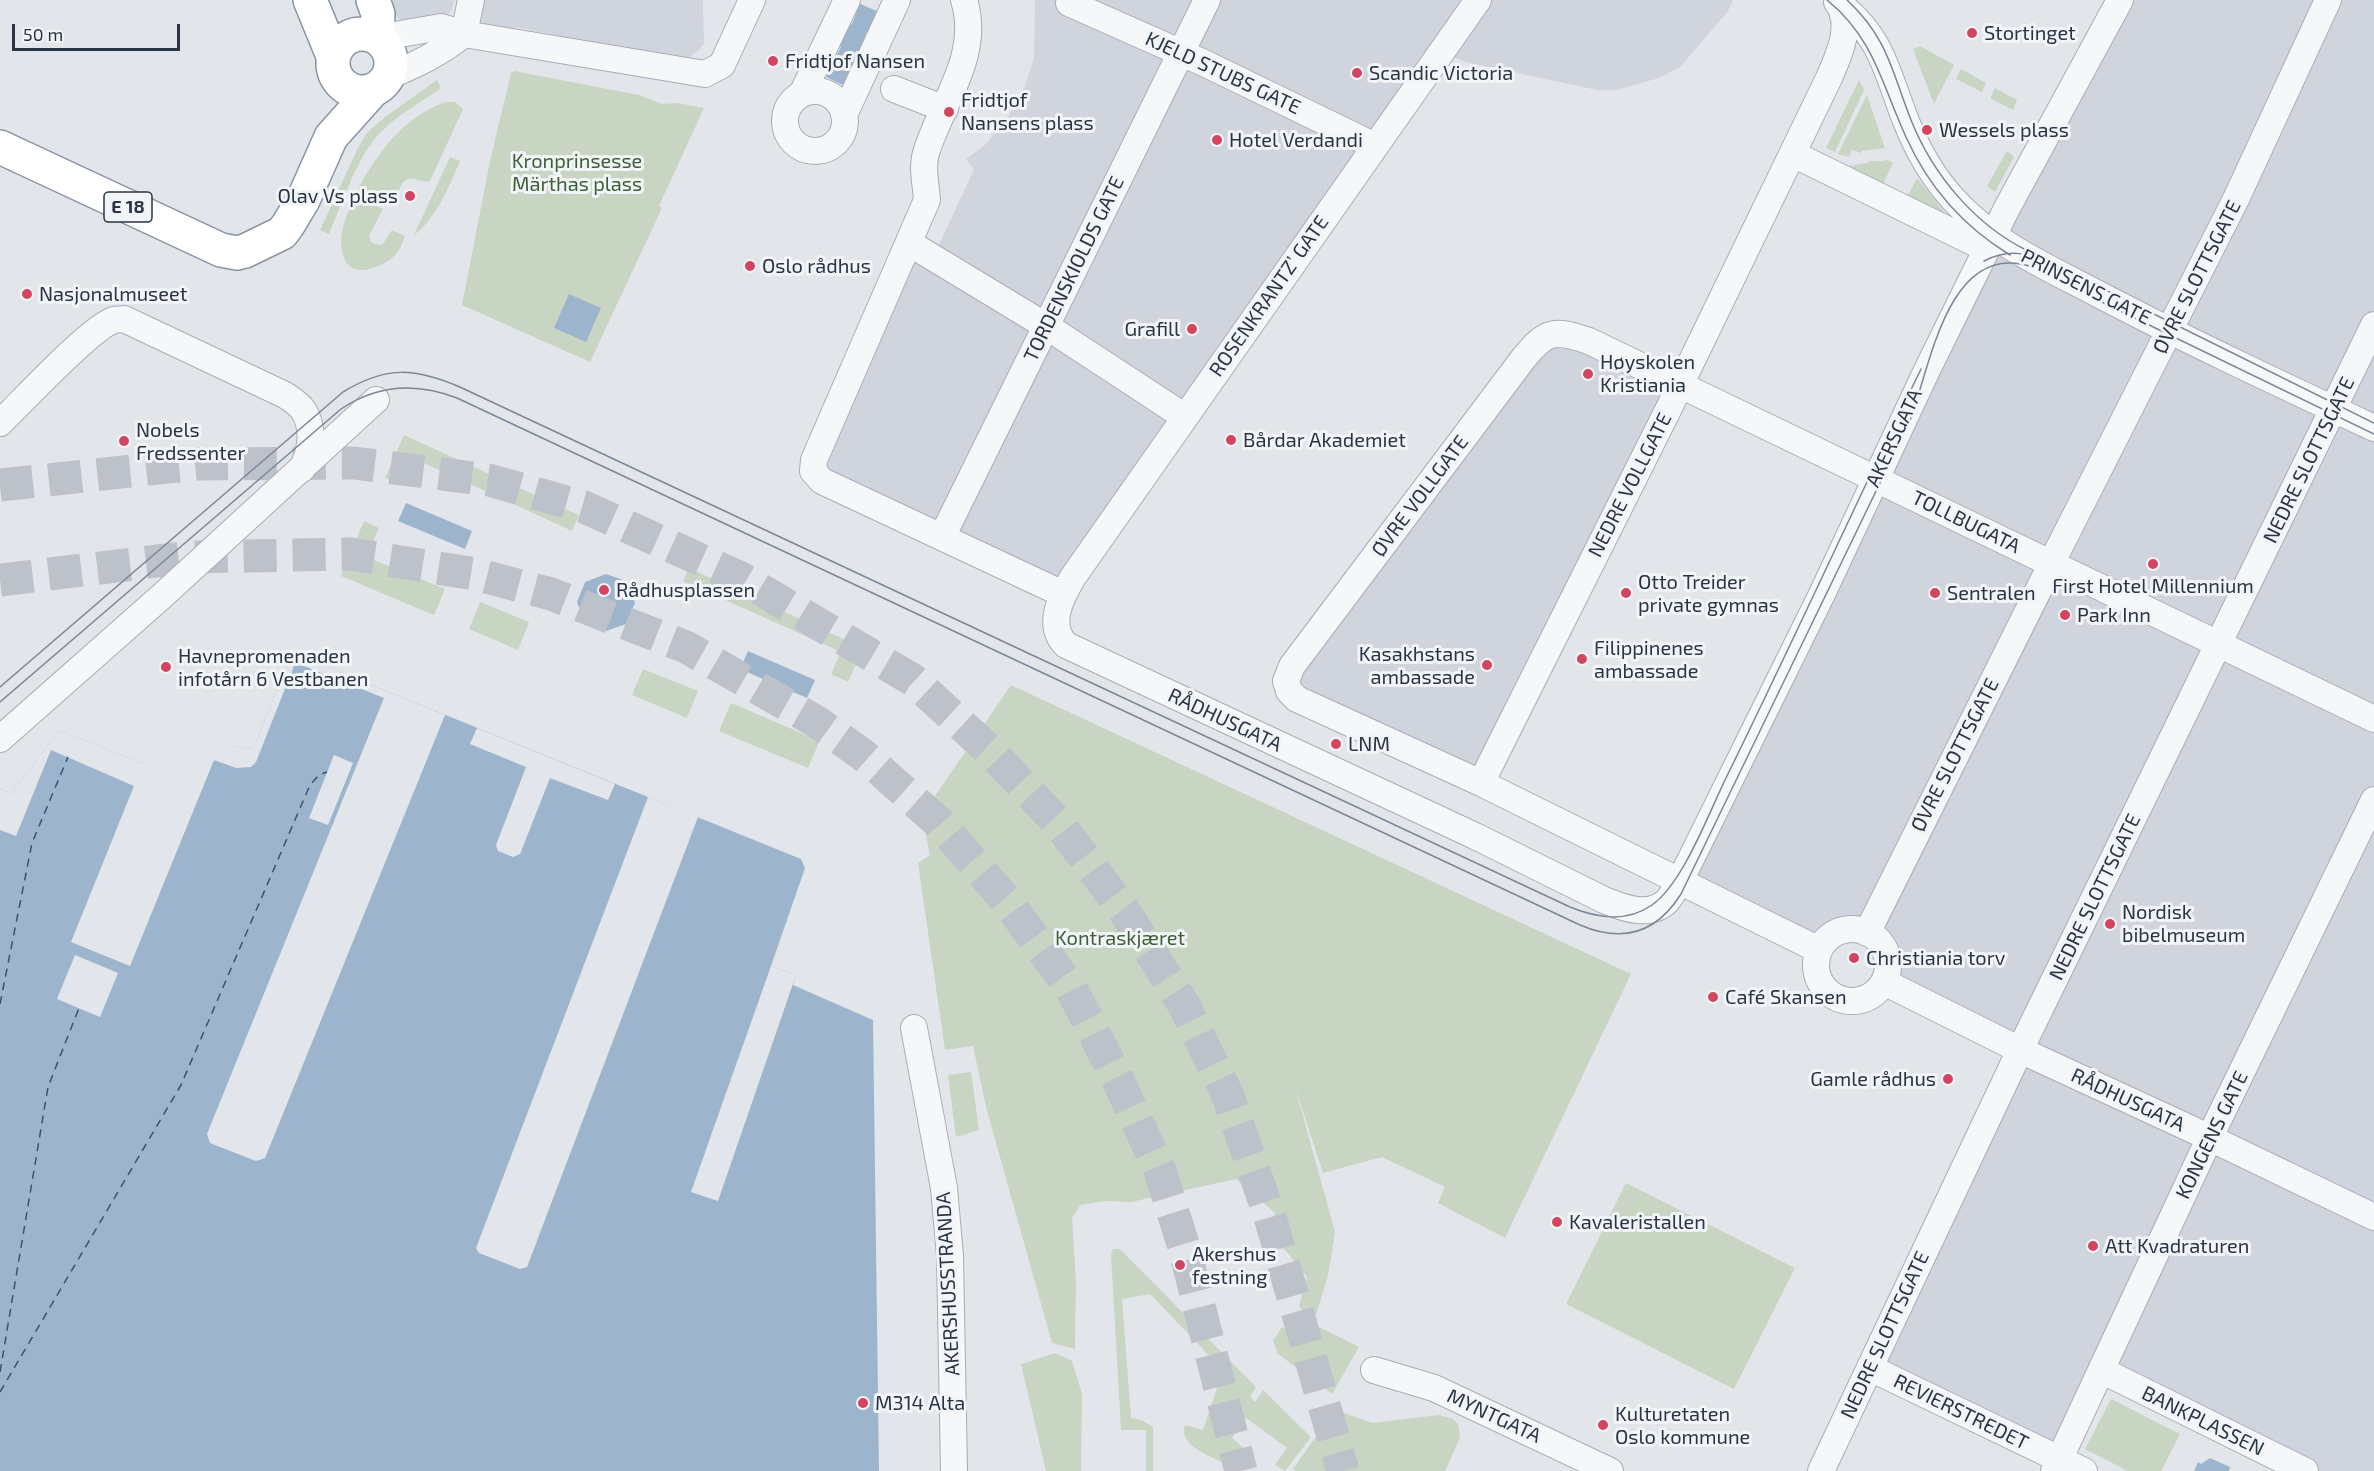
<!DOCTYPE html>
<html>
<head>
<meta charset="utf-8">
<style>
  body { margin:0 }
  #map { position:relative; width:2374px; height:1471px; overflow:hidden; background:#e2e6eb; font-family:"Exo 2",sans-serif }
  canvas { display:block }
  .scale { position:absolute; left:12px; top:24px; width:168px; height:27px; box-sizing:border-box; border:3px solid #2a3444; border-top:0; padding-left:8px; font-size:18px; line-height:21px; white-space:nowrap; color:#2a3444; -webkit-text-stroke:4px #f2f5f8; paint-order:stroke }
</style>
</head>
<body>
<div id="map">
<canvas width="2374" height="1471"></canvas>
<div class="scale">50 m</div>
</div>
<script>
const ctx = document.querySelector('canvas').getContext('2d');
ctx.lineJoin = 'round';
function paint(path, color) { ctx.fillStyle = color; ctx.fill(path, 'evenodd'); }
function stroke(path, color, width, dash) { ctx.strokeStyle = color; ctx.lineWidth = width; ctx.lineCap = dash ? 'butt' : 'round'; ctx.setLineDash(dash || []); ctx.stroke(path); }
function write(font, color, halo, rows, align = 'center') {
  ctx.font = font + ' "Exo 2",sans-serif'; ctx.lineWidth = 6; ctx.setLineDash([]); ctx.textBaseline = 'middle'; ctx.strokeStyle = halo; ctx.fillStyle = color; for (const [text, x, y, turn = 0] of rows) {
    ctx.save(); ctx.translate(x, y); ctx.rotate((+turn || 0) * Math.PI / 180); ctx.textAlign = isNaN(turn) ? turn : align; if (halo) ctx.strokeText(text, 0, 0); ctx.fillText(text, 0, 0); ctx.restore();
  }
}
paint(new Path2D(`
  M387,0H454L451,12L447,15L402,21L393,14Z
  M471,0H703L704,44L697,52L688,58L680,59L515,27L511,42L464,34Z
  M1035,0H1733L1728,11L1680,67L1659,78L1616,90H1597L1465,62L1443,52L1063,594L822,481L814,460L909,243L933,257L974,170L966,159L985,145L1007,118L1025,86L1034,58Z
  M2120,0H2374V1471H2305L2101,1370L2060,1459L1870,1368L2020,1050L1884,982L1888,968L1886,954L1878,941L1867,933L1853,929L1840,932L1828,939L1819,950L1680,881Z
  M1544,336L1680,385L1481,783L1297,699L1292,666Z`), '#d0d5dd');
paint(new Path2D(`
  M1920,46L1954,65L1934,104L1913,49Z
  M1961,69L1986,83L1982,92L1956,79Z
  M514,71L639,95L662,104L678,103L704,108L659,206L662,208L590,362L462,305L490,161L511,73Z
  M437,80L441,88C421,103 395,116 378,135C356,160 342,203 329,234L320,230L358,148L367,133L385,117Z
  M1859,80L1864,90L1835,152L1826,148Z
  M1995,88L2017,100L2013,110L1990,98Z
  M1867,95L1885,148L1862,151L1860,153L1852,150L1849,157L1838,154Z
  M445,102H455L463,109L430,181C422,184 413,175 406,180C397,187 400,198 387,201L358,189C378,152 404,117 445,102Z
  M2007,151L2014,157L1995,192L1987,186Z
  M450,157L460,161C449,186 437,218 414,235Z
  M1886,159L1893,163L1881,188L1847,168L1848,166L1868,163L1869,161H1885Z
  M1917,178L1948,217L1906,199Z
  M355,196L383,209L369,236L371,242L379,245L383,244L392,230L405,236C403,241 401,248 397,253C386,266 354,280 345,260C335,239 347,215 355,196Z
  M404,435L579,515L572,531L411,457L398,484L385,478Z
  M364,521L379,528L367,557L445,589L434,615L341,576Z
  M689,568L863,648L848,682L831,674L841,652L683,581Z
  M480,602L529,622L518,650L469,629Z
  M643,669L698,691L687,718L632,695Z
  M1011,685L1631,974L1505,1238L1438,1203L1445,1187L1382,1157L1323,1173L1295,1087L1335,1232L1328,1276L1313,1324L1359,1347L1332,1394L1278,1354L1273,1341L1282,1327L1288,1330L1304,1313L1299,1306L1307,1277L1286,1251L1271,1238L1275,1213L1236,1179L1131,1202L1105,1201L1080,1205L1072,1218L1076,1282L1075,1349L1052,1343L986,1107L973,1046L945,1050L918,863L930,855L922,815Z
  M731,703L806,735L814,716L828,721L808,768L719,731Z
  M971,1072L979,1130L956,1137L948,1075Z
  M1626,1183L1795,1268L1734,1389L1566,1304Z
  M1113,1249H1120L1256,1387L1250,1397L1255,1402L1263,1390L1311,1437L1285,1471L1275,1465L1287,1448L1246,1418L1232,1438L1246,1450L1230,1466C1216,1458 1177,1447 1185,1425L1203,1430L1223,1370L1150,1294L1122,1299L1131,1418L1141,1420L1153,1427V1471H1146V1430H1121L1111,1255Z
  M1055,1353L1072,1361L1082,1394L1081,1471H1046L1021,1364Z
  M2111,1399L2180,1434L2161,1471H2128L2085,1449Z
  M1335,1410L1373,1423L1439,1415L1453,1419L1458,1424L1460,1438L1445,1471H1296L1293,1469Z`), '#c8d5c3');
paint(new Path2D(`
  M860,4L877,11L868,31L865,34L867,35L843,85L826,77L841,47L840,46L849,26L852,24Z
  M569,294L601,308L586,342L554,328Z
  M406,503L472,531L465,549L398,521Z
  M606,574L626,581L635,603L626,624L606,631L585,622L577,602L585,582Z
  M748,651L815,680L807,698L740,669Z
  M300,656L801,859L805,868L771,966L796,975L793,985L873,1020L879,1471H0V789L11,793L60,730L143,764L209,743L253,749L289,660Z
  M2210,1458L2230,1467L2229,1471H2194L2198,1462L2201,1464Z`), '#9db5cc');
paint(new Path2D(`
  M300,656L445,715L265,1158L256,1161L210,1143L207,1134L384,698L299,664L294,666L256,762L251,767L236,768L214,760L130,966L71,942L134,786L51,750L16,836L0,830V789L11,793L60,730L143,764L155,735L253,749L289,660Z
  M477,728L615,784L608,800L550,778L520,854L513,857L498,851L496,845L526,767L470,744Z
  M334,755L353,763L328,825L309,818Z
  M648,797L698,817L527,1267L520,1269L479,1253L476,1248Z
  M75,955L118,973L100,1017L57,999Z
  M771,966L796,975L718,1201L691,1192Z`), '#e2e6eb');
stroke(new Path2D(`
  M0,1004L32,843L68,757
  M0,1372L48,1087L79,1008
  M0,1392L181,1085L310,785L319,775L327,772`), '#325479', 1.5, [8, 6]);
stroke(new Path2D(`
  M0,485L197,464L354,463L489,480L584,507L741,578L913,680L992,753L1059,824L1125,912L1184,1005L1228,1096L1270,1217L1343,1471
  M0,580L191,557L351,554L475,574L551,594L686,647L817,722L863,755L938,822L1006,900L1072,990L1118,1080L1160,1171L1184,1247L1241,1471`), '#bdc2ca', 33, [33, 16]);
const street = new Path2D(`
  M964,0C981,55 943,100 927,150C921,166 926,183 927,200L814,460L813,471L822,481L1063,594
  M1478,0L1073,577C1061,597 1046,625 1066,645L1475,836L1604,900C1623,908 1650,918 1667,901C1672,896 1676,887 1680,881L1822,594L1927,370L2007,208L2120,0
  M1837,2C1883,37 1886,71 1906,121C1917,149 1932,176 1953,199C1995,245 2045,266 2100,295C2190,342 2282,385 2374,428
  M1069,3L1204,63L1375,146
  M464,34L471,0
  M377,38L441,27L464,34L705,74L722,65L752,0
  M387,77C415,65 441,53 464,34
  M894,89L945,109
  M785 121a30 30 0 1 1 60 0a30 30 0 1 1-60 0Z
  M802,94L847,0
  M844,115L897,0
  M1793,154L1987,249
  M909,243L1046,326L1185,417
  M0,423C22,402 91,327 114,320C117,319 121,320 124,319L285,395C291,399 299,404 303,410C315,428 311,451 302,469
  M942,537L1207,0
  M2058,550L2236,199L2328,0
  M0,739L162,596L376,400
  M1481,783L1668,410L1829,78C1839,55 1853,26 1838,3
  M1816 965a36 36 0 1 1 72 0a36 36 0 1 1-72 0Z
  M1867,933L2045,577
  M1819,950L1481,783L1297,699L1289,691L1286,681L1292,666L1523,359C1546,330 1555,329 1589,341L2374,719
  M1884,982L2020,1050L2189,1128L2374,1217
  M914,1028L944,1188L950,1256L954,1471
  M1870,1368L2084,1471
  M1374,1370L1434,1388L1610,1471
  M2101,1370L2305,1471
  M1821,1471L2020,1050L2374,325
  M2054,1471L2210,1137L2374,800`);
const highway = new Path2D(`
  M310,0L333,56
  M373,0L378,14L377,38
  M333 63a29 29 0 1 1 58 0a29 29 0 1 1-58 0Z
  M0,147L221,250L237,253L245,251L282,233L288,225L303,200L331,137L373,90`);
stroke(street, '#a7adb6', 28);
stroke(highway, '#8994a2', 36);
stroke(street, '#f5f7f9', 26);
stroke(highway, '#fff', 33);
stroke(new Path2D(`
  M1827,0C1874,38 1882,85 1906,137C1928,186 1964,227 2010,255
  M1847,0C1888,38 1892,72 1911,120C1933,175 1975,225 2028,251
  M1984,261C2009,248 2030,253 2055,265
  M2047,261L2374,423
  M2077,290L2374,434
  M0,687L343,392C387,365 416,368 462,388L1570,907C1597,918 1626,923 1652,905C1683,883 1708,815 1725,780C1792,644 1855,505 1921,369
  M0,702L341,409C378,384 416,382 457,398L1580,925C1622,943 1656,934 1681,894L1909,423C1929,373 1945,250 2021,264C2043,268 2064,283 2083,293`), '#7b8695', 1.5);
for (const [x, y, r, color] of [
  [1972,33,6,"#d3455e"],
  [773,61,6,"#d3455e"],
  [1357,73,6,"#d3455e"],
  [949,112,6,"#d3455e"],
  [1927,130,6,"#d3455e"],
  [1217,140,6,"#d3455e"],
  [410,196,6,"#d3455e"],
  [750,266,6,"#d3455e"],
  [27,294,6,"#d3455e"],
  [1192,329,6,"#d3455e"],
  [1588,374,6,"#d3455e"],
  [1231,440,6,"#d3455e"],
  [124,441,6,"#d3455e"],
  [2153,564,6,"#d3455e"],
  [604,590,6,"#d3455e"],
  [1626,593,6,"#d3455e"],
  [1935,593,6,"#d3455e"],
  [2065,615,6,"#d3455e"],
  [1582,659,6,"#d3455e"],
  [1487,665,6,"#d3455e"],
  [166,667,6,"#d3455e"],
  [1336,744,6,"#d3455e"],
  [2110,924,6,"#d3455e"],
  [1854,958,6,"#d3455e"],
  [1713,997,6,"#d3455e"],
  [1948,1079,6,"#d3455e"],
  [1557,1222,6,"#d3455e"],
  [2093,1246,6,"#d3455e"],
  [1180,1265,6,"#d3455e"],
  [863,1403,6,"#d3455e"],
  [1603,1425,6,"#d3455e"]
]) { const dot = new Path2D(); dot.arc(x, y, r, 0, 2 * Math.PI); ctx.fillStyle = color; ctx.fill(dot); stroke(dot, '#f2f5f8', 2); }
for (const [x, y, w] of [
  [128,207,48]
]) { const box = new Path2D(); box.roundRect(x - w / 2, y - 15, w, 30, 4.5); ctx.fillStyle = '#f2f5f8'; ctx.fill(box); stroke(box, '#2a3444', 1.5); }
write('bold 18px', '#2a3444', null, [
  ["E 18",128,207]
]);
write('20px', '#2a3444', '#f2f5f8', [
  ["Stortinget",1984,33],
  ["Fridtjof Nansen",785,61],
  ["Scandic Victoria",1369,73],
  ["Fridtjof",961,100],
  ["Nansens plass",961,123],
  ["Wessels plass",1939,130],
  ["Hotel Verdandi",1229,140],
  ["Olav Vs plass",398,196,"right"],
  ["Oslo rådhus",762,266],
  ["Nasjonalmuseet",39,294],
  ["Grafill",1180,329,"right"],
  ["Høyskolen",1600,362],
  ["Kristiania",1600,385],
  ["Nobels",136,430],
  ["Fredssenter",136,453],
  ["Bårdar Akademiet",1243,440],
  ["Otto Treider",1638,582],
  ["private gymnas",1638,605],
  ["First Hotel Millennium",2153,586,"center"],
  ["Rådhusplassen",616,590],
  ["Sentralen",1947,593],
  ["Park Inn",2077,615],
  ["Filippinenes",1594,648],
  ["ambassade",1594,671],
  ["Kasakhstans",1475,654,"right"],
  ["ambassade",1475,677,"right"],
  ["Havnepromenaden",178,656],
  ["infotårn 6 Vestbanen",178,679],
  ["LNM",1348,744],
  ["Nordisk",2122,912],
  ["bibelmuseum",2122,935],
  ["Christiania torv",1866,958],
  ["Café Skansen",1725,997],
  ["Gamle rådhus",1936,1079,"right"],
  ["Kavaleristallen",1569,1222],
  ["Att Kvadraturen",2105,1246],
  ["Akershus",1192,1254],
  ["festning",1192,1277],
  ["M314 Alta",875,1403],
  ["Kulturetaten",1615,1414],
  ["Oslo kommune",1615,1437]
], 'left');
write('20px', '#2a3444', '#f2f5f8', [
  ["KJELD STUBS GATE",1223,73,25],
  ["TORDENSKIOLDS GATE",1074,269,-64],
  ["ØVRE SLOTTSGATE",2197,277,-63],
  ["PRINSENS GATE",2086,287,27],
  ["ROSENKRANTZ’ GATE",1269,296,-55],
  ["AKERSGATA",1894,438,-65],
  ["NEDRE SLOTTSGATE",2309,460,-64],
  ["NEDRE VOLLGATE",1630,485,-63],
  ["ØVRE VOLLGATE",1420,496,-53],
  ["TOLLBUGATA",1966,522,26],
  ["RÅDHUSGATA",1225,720,25],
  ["ØVRE SLOTTSGATE",1955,755,-63],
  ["NEDRE SLOTTSGATE",2095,897,-64],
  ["RÅDHUSGATA",2128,1100,25],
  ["KONGENS GATE",2212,1135,-64],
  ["AKERSHUSSTRANDA",948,1284,-93],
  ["NEDRE SLOTTSGATE",1885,1335,-65],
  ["REVIERSTREDET",1961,1412,26],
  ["MYNTGATA",1494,1416,25],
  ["BANKPLASSEN",2203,1421,26]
]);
write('20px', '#3f6037', '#f2f5f8', [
  ["Kronprinsesse",577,161],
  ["Märthas plass",577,184],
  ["Kontraskjæret",1120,938]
]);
</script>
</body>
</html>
